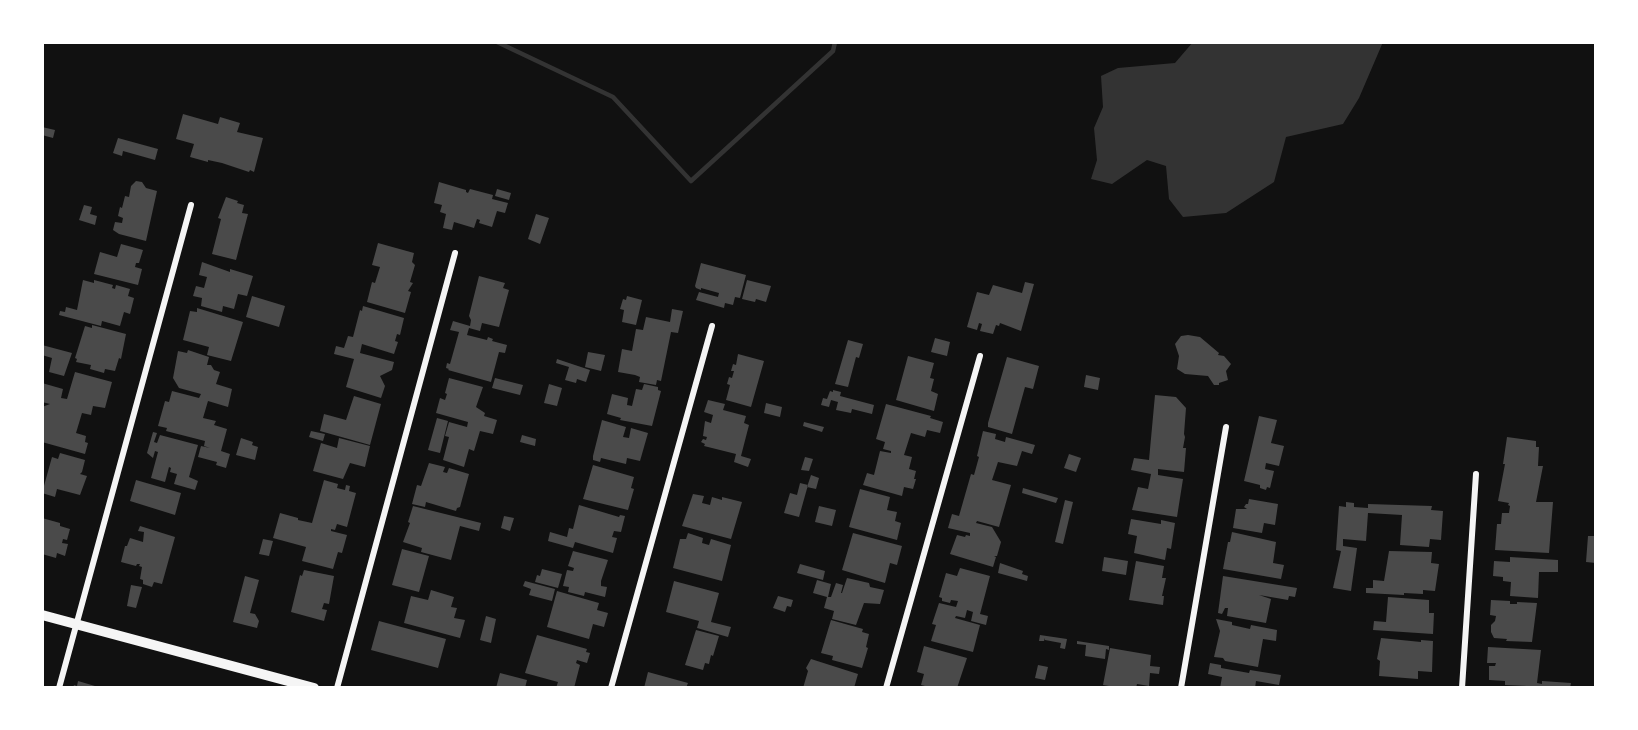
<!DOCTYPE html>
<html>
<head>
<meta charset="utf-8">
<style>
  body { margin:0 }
  #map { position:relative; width:1638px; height:730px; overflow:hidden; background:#111; font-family:Mulish,sans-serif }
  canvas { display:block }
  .frame { position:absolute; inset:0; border:44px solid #fff; pointer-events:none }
</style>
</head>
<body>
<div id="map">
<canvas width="1638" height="730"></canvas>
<div class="frame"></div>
</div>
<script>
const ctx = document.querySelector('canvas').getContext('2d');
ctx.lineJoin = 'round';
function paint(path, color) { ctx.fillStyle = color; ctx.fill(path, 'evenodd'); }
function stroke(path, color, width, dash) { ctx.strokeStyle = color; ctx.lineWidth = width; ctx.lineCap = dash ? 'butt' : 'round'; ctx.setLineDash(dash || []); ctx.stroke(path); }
paint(new Path2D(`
  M1193,42H1383L1359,98L1343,124L1286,137L1274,182L1226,213L1183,217L1169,199L1166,166L1147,160L1112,184L1091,179L1097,160L1094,128L1103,107L1101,76L1118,68L1175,63Z`), '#333');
stroke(new Path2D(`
  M497,42L613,97L691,181L833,51L835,42`), '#333', 4.5);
paint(new Path2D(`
  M183,114L218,124L220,117L240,123L237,132L263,138L254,172L250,170L249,172L222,163L208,160V162L190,157L194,144L176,139Z
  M42,127L55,130L53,138L42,135Z
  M118,138L158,149L155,160L123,151L122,156L113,153Z
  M136,181L142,182L146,188L157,191L146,241L119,234L113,230L115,222L122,223L123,218L118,216L120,207L122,208L125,196L129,197L131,186Z
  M439,182L466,190V192L468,193L470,189L493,195L492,199L508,203L505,213L497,211L492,227L479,223L480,220L477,219L474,228L454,222L452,230L443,228L446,214L440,212L442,205L434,203Z
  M497,189L511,193L509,200L495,196Z
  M226,197L238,201L237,203L244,205L242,213L248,214L236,260L212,254L221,219L218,218Z
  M84,205L92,207L90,214L97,216L95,225L79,220Z
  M536,214L549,218L540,244L528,239Z
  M378,243L414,253L412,262L415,265L410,282L413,283L408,291L411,292L405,313L367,302L372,282L375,283L380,267L372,265Z
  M121,244L143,250L139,263H136L135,267L142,269L138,285L94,274L100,252L117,257Z
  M202,262L230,272V269L253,276L247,296L238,294L234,309L223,306L222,312L201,306L202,298L193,296L196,286L204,288L207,277L199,275Z
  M701,263L746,275L740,298L735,297L733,305L725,303L724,308L696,300L699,292L718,297L719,293L701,288V290L696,288L695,286Z
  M479,276L505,283L503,288L509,290L499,327L482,323L480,331L469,328L467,335L487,340L488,337L493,339L492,341L507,345L505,353L499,352L491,382L448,370L449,369L446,368L447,363L450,364L459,332L450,330L453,321L470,326L471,320L469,316Z
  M83,280L94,283V280L113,285L112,288L115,289L116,285L130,289L128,296L134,298L130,314L124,312L120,326L102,321L101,326L59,315L60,311L65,312L66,307L77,310Z
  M747,280L771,286L766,302L756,299L755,302L742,299Z
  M1025,282L1034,284L1021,331L1000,323L999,326L996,325L993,334L980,331L982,324L979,323L977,330L967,327L977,292L989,295L993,285L1022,293Z
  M252,296L285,306L279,327L246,317Z
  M627,296L642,300L636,325L622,322L624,310L620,309L623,299L626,300Z
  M363,306L404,318L400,335L397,334L395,341L398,342L394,354L362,344L360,353L394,362L392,370L380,376L385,386L381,398L346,387L354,359L334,354L336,346L344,348L348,336L353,337L360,310L362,311Z
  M197,308L243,322L231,361L207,355L209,347L183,340L190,311L197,312Z
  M672,309L683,311L678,333L671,332L661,381L657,380L656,385L639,382L640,377L635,375L618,372L622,349L632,351L636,329L643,330L646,317L670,322Z
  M92,325L126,334L121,359L119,358L115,371L105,369L104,373L90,369L91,365L76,362L77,359L75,358L85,326L92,328Z
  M1188,335L1200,337L1219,353L1218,355L1224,356L1231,364L1226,371L1228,380L1219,383V385H1214L1208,376L1185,374L1177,369L1179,356L1175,344L1181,336Z
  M935,338L950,342L947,356L931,352Z
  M848,340L863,344L859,358L856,357L848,387L835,384Z
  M42,345L72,353L64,376L49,372L52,358L42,355Z
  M188,350L209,357L207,365H211L214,370L220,372L216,384L232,389L228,407L208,401L203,418L216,421L214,425L227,429L221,451L230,454L226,468L216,465L217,462L198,457L201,446L210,448L204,446L205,441L166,431L167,428L158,426L165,401L169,402L172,391L199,398L201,394L179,388L173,378L178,351L187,353Z
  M588,352L605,355L601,371L585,367Z
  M738,354L764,361L751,407L726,400L730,385L727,384L729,377L732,378L734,371H731L733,364L736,365Z
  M908,356L934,363L930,378L934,379L931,391L938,394L934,411L896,400Z
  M1007,357L1039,366L1033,389L1025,387L1012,434L988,427V423Z
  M557,359L590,370L586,382L577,379L576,383L565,380L569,367L556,363Z
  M75,372L112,382L105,408L93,406L91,415L82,413L76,433L86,436L85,442L88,443L85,454L42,442V407L50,404L42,402V383L63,389L61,398L67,399Z
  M1086,375L1100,378L1098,390L1084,387Z
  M449,378L483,387L476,407L485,413L484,416L497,420L493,434L480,431L474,451L469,449L464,467L443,460L449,437L445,436L449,422L467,427L468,422L436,413L440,398L445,400L447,394L445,393Z
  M495,378L523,385L520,395L492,388Z
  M549,384L562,388L557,406L544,403Z
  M644,384L658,387V390L661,391L652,426L620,420L621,418L607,414L612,394L628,398L627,405L632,406L636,389L642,390Z
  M833,390L841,392L840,396L874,405L872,414L852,409L851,413L836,410L838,402L831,400L829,407L821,405L823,398L827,399L830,391L833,392Z
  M1155,395L1176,397L1186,408L1184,434L1185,437L1183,448H1186L1184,472L1158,469V475L1183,479L1177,517L1132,510L1138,487L1148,489L1151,474L1131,470L1134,458L1149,460Z
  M354,396L381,404L370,445L320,431L324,414L346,420Z
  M708,400L725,404L723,410L746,416L744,423L749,425L741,456L751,459L748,467L734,462L736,454L704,446L705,444L701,442L703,439L706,440L707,437L703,436L705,421L711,423L713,415L704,412Z
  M766,403L782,407L780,417L764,413Z
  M886,404L931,416L930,418L943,422L940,433L927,430L925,437L911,433L904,455L912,457L909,469L916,471L914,479H916L913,489L904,487L902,496L863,485L867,473L874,475L880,451L891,453V451L883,449L885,442L876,439Z
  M1259,416L1277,420L1271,443L1284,446L1279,466L1266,463L1265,469L1274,471L1270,488L1267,487L1266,490L1260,488V485L1244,481Z
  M437,418L448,421L440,453L428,450Z
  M602,420L626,427L623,437L629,438L631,428L648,433L640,461L627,458L626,464L601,458L600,462L593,460V456Z
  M804,422L824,427L822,432L803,426Z
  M311,431L325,434L323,441L309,437Z
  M983,431L996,434L995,439L1005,442L1006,437L1035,445L1032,454L1022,451L1017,466L998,462L992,480L1011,485L999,527L977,521L976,523L992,527L1001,542L997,556H994L996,557L993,567L950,554L957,535L965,537L966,535L970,536V533L948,528L952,514L959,516L971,474L974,475L979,457L977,456Z
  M153,432L157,433L154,442L157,443L160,435L198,445L189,477L198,481L195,490L174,484L177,474L170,472L171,468L169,467L165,482L151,478L158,452L155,451L153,458L147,453Z
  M522,435L536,439L535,446L520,442Z
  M1507,437L1536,441V447H1539L1538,466H1543L1536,502H1553L1549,553L1495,550L1497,524H1501L1502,513H1509L1510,506L1508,505L1509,503L1498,501L1505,464H1503Z
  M241,438L253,442L252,445L258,447L255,460L236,455Z
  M339,438L370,446L365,467L350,463L343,479L313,471L321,443L337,448Z
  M60,453L85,460L82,472L80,474L87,476L80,495L57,489L55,497L42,493L52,457L58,459Z
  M1069,454L1081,458L1076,472L1064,468Z
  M805,457L813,459L809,471L801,470Z
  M429,463L445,467L443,472L447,473L449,468L469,474L460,507L457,508L456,511L426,502L425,507L412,504L417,485L421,486Z
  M593,465L634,477L631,488L634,489L628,510L583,499Z
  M811,475L819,478L816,489L807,487Z
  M136,480L181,493L175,515L130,501Z
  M324,480L338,484L337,488L345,490L346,485L350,486L349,491L356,493L347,527L337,524L335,530L331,529V531L347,535L342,553L338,552L333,569L302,561L306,547L273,538L280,513L298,518V520L312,523Z
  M800,483L808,485L799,517L784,513L790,493L797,495Z
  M1023,488L1058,498L1056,503L1022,493Z
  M860,489L890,497L887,510L897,512L895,521L901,523L897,540L849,527Z
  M693,494L704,496L702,503L710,505L712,497L722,500V497L742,502L731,539L682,526Z
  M1249,499L1278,504L1275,525L1264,523L1262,533L1233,528L1236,509H1247L1244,507L1246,504H1248Z
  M1065,500L1073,502L1063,544L1055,542Z
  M1346,502L1354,503V507L1368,508V504L1432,506L1431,510L1443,511L1441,540L1430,539L1429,547L1400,545L1402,515L1368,513L1366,541L1343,539V546L1357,548L1351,591L1333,588L1341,551L1336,550L1339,506L1346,507Z
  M579,505L619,517L620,515L625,516L621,532L614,531L612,537L617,538L613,553L575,542L573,548L548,541L550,532L567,537L569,528L573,529Z
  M413,506L481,523L479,531L460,526L451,560L421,552L422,548L403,542L410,523L408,522Z
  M819,506L836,510L832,526L815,522Z
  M504,516L514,518L510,531L501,528Z
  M42,518L60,523V526L70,529L67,540L63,539L62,543L68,544L65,556L57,553L56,558L42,554Z
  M1131,519L1161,524V520L1175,523L1171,549L1167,548L1165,560L1134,553L1137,536L1128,534Z
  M140,526L175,537L162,584L154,582L152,587L143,584V580L140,579L142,567L139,566L140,564H137L136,566L121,562L125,546H127L130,538L143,542L144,532L138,531Z
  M1232,532L1276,542L1273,563L1284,565L1281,579L1223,569L1228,542H1230Z
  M688,533L703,538L702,543L709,545L711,539L731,545L722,581L673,568L680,539H686Z
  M853,533L902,546L897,565L890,563L885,583L842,570Z
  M1588,536H1596V563L1586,562Z
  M263,539L273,541L269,556L259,554Z
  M402,549L429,556L419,592L392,585Z
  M573,551L608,560L601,581V586L607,587L605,597L585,592L584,596L568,592L569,587L563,586L567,570L573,571L574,568L568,566Z
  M1389,551L1432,552L1431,563L1439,564L1435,591L1423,590V594L1404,593V595L1366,593V588H1373V580L1384,581Z
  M1104,557L1128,561L1126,575L1102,571Z
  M1510,557L1558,560V572H1539L1538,598L1510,596L1511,582L1503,581V577L1493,576L1494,561L1510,562Z
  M1136,561L1164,566L1162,578H1166L1162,596H1164L1163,605L1129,600Z
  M1000,563L1023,571L1022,574L1028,576L1027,581L998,573Z
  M800,564L825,571L823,580L797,573Z
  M960,568L990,576L980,614L988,616L986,625L971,621L973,612L967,610L965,618L956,616L955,618L980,625L973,652L931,641L936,625L932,624L939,603L956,607L958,601L951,600L950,603L942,601V598L939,597L946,573L957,576Z
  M542,569L562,574L558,588L535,582L537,575L540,576Z
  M304,570L334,576L329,604L324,603L322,609L327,610L324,621L291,612L300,575L302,576Z
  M245,576L259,580L250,613L255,614L259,621L257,628L233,622Z
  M1223,576L1297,588L1295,597L1289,596L1288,600L1259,595L1271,599L1266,623L1227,616L1228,608H1225L1222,614L1218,613Z
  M847,578L869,583L870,587L884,590L880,604L864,603L856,625L832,619L834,611L824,608L827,597L813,593L817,580L831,584L828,597H831L836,583L843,585L841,593H842Z
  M525,581L555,589L552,601L529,595L531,589L523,586Z
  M674,581L719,593L711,622L731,627L728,637L697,628L699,621L666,612Z
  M131,585L142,587L136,608L127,606Z
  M431,590L454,597L451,607L457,608L454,618L465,620L460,638L404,623L411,596L428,600Z
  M557,591L599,603L597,610L608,613L604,627L593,624L589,639L547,627Z
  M778,596L793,600L791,607L787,606L785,612L773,608Z
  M1388,597L1429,600V613H1434L1433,634L1373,630L1374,621L1386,622Z
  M1491,600L1510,601V604H1517V602L1537,603L1532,642L1506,641L1507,639L1494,638L1491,632V625L1495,621L1496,616L1490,615Z
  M486,616L496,619L491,643L480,640Z
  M1216,619L1232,622V625L1250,629L1251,625L1277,630L1276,641L1263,639L1258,667L1225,661L1223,658L1214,657L1220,631Z
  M831,620L863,629L862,632L869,634L866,647L868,648L862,668L832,660L833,656L821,653Z
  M379,621L446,639L438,668L371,650Z
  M696,630L719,636L713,656L711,655L709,664L705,663L703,670L685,665Z
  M537,635L587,649L586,652L590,653L587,663L577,660L576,663L580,665L574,688H556L558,682L525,673Z
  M1040,635L1067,639L1065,649L1060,648L1061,643L1045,640V638L1044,641H1039Z
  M1381,638L1421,642V640L1433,641L1432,672L1418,671V679L1379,676L1380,661L1377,659Z
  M1077,641L1109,646V650L1106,649L1105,659L1085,656L1086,645L1077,644Z
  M924,646L967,658L957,688H933L921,685L924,674L917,672Z
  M1488,647L1541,650L1537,683L1542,684V681L1571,683L1570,688H1527V686L1505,685V681L1489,680V666H1495L1496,663H1487Z
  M1110,648L1151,655L1150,666L1160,667L1159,674L1150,673L1149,686L1137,684L1136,688H1121L1103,685Z
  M811,659L858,674L854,688H803L808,671L806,668Z
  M1210,663L1221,665V668L1249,673L1250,670L1281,675L1279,685L1256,681L1255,688H1220L1222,677L1208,674Z
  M1038,665L1048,667L1045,680L1035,678Z
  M648,672L688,683L686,688H644Z
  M500,673L527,680L525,688H496Z
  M78,681L95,686V688H73L74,685L77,686Z`), '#4a4a4a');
stroke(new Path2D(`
  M59,688L191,205
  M337,688L455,253
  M611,688L712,326
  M886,688L980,356
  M1181,688L1226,427
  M1462,688L1476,474`), '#f5f5f5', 6);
stroke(new Path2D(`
  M42,615L314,688`), '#f5f5f5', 10);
</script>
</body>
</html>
